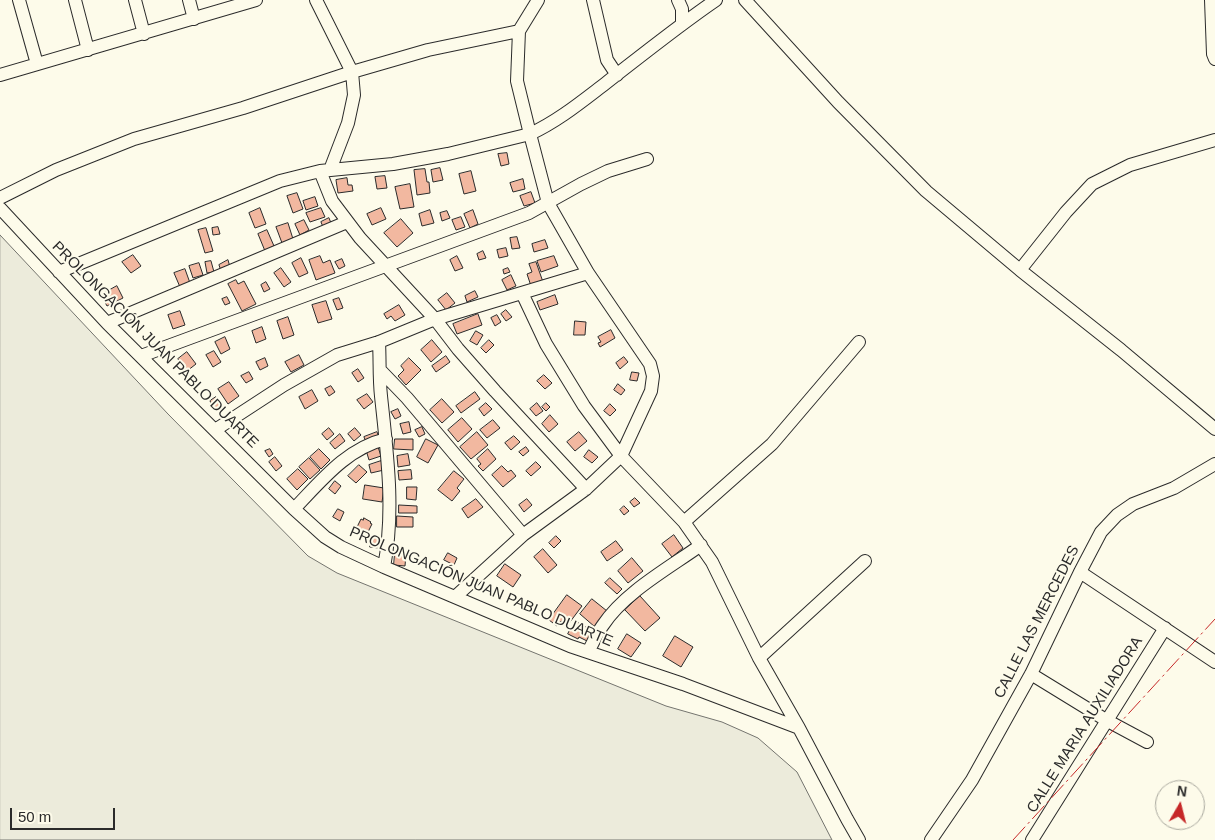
<!DOCTYPE html>
<html>
<head>
<meta charset="utf-8">
<style>
  body { margin:0 }
  #map { position:relative; width:1215px; height:840px; overflow:hidden; background:#fdfbea; font-family:Helvetica,sans-serif }
  canvas { display:block }
  .north { position:absolute; left:1155px; top:780px; width:50px; height:50px; box-sizing:border-box; background:#fdfbea; border:1px solid #a9a89e; border-radius:50%; rotate:8deg; font-size:14px; font-weight:700; line-height:20px; text-align:center; color:#2b2b2b }
  .north::after { content:''; display:block; margin:auto; width:18px; height:22px; background:#c62828; clip-path:polygon(50% 0,100% 100%,50% 72%,0 100%) }
  .scale { position:absolute; left:10px; top:808px; width:105px; height:22px; box-sizing:border-box; border:2px solid #2b2b2b; border-top:0; padding-left:6px; font-size:15px; line-height:18px; white-space:nowrap; color:#2b2b2b; -webkit-text-stroke:4px #fdfbea; paint-order:stroke }
</style>
</head>
<body>
<div id="map">
<canvas width="1215" height="840"></canvas>
<div class="north">N</div>
<div class="scale">50 m</div>
</div>
<script>
const ctx = document.querySelector('canvas').getContext('2d');
ctx.lineJoin = 'round';
function paint(path, color) { ctx.fillStyle = color; ctx.fill(path, 'evenodd'); }
function stroke(path, color, width, dash) { ctx.strokeStyle = color; ctx.lineWidth = width; ctx.lineCap = dash ? 'butt' : 'round'; ctx.setLineDash(dash || []); ctx.stroke(path); }
function write(font, color, halo, rows, align = 'center') {
  ctx.font = font + ' Helvetica,sans-serif'; ctx.lineWidth = 4; ctx.setLineDash([]); ctx.textBaseline = 'middle'; ctx.strokeStyle = halo; ctx.fillStyle = color; for (const [text, x, y, turn = 0] of rows) {
    ctx.save(); ctx.translate(x, y); ctx.rotate((+turn || 0) * Math.PI / 180); ctx.textAlign = isNaN(turn) ? turn : align; if (halo) ctx.strokeText(text, 0, 0); ctx.fillText(text, 0, 0); ctx.restore();
  }
}
const green = new Path2D(`
  M0,235L168,414L308,556L337,573L666,706L722,722L758,738L797,772L832,840H0Z`);
paint(green, '#ecebdb');
stroke(green, '#74746e', 1);
const building = new Path2D(`
  M507,153L509,164L501,166L498,154Z
  M440,168L443,180L433,182L431,170Z
  M425,169L427,182H429L430,193L417,195L414,170Z
  M471,171L476,191L464,194L459,174Z
  M385,176L387,188L377,189L375,177Z
  M347,178L348,185H352L353,191L338,193L336,180Z
  M523,179L525,189L513,192L510,183Z
  M410,184L414,207L400,209L395,187Z
  M531,192L535,203L524,206L520,196Z
  M297,193L303,209L293,213L287,196Z
  M315,197L318,206L306,210L303,201Z
  M260,208L266,224L255,228L249,213Z
  M321,208L325,217L310,222L306,213Z
  M381,208L386,219L372,225L367,214Z
  M430,210L434,223L422,226L419,214Z
  M473,210L478,224L470,228L464,214Z
  M447,211L450,218L442,221L440,213Z
  M461,217L465,227L456,230L452,220Z
  M329,218L331,223L323,227L321,222Z
  M401,219L413,233L397,247L384,233Z
  M304,220L309,230L300,235L295,224Z
  M288,223L293,239L282,243L276,227Z
  M218,227L220,234L213,235L212,228Z
  M206,228L213,251L205,253L198,230Z
  M267,230L274,246L265,251L258,234Z
  M517,237L520,248L512,249L510,238Z
  M545,240L548,248L534,252L532,244Z
  M506,248L508,256L499,258L497,250Z
  M483,251L486,258L479,260L477,254Z
  M133,255L141,266L131,273L122,262Z
  M320,256L323,263L330,260L335,273L316,280L309,260Z
  M457,256L463,268L455,271L450,260Z
  M554,256L558,266L541,272L537,261Z
  M301,258L308,273L299,277L292,263Z
  M342,259L345,266L339,269L335,262Z
  M228,260L230,267L221,271L219,265Z
  M211,261L214,272L207,273L205,262Z
  M536,262L543,282L531,286L527,274L532,272L529,264Z
  M199,263L203,275L193,278L189,266Z
  M281,268L291,282L284,287L274,273Z
  M508,268L510,272L504,274L503,270Z
  M185,269L190,283L180,287L174,273Z
  M511,275L516,286L507,290L502,280Z
  M236,280L238,284L244,281L256,304L242,311L228,284Z
  M266,282L270,289L264,292L261,285Z
  M117,286L123,298L107,306L101,295Z
  M475,291L478,297L467,302L465,296Z
  M447,293L455,303L446,310L438,300Z
  M555,295L558,304L540,310L537,302Z
  M227,297L230,303L225,305L222,299Z
  M339,298L343,308L337,310L333,300Z
  M326,301L332,319L318,323L312,305Z
  M399,305L405,315L395,321L391,316L387,319L384,314Z
  M506,310L512,317L506,321L501,314Z
  M180,311L185,325L173,329L168,315Z
  M478,314L482,325L457,334L453,324Z
  M497,315L501,322L495,326L491,318Z
  M288,317L294,335L283,339L277,321Z
  M575,321L586,322L585,335H574Z
  M262,327L266,339L256,343L252,331Z
  M611,330L615,338L600,347L598,343L601,342L598,337Z
  M476,331L483,335L477,345L470,341Z
  M225,337L230,349L221,354L215,342Z
  M432,340L442,352L431,362L421,350Z
  M489,340L494,345L486,353L481,348Z
  M214,351L221,362L213,367L206,355Z
  M187,352L196,364L187,371L178,359Z
  M299,355L304,365L291,372L285,362Z
  M446,356L450,362L436,372L432,366Z
  M624,357L628,362L620,369L616,363Z
  M265,358L268,366L260,370L256,362Z
  M409,358L421,370L406,385L398,376L404,370L401,366Z
  M358,369L364,378L358,382L352,373Z
  M249,372L253,379L246,383L241,376Z
  M632,372L639,373L637,381L630,380Z
  M544,375L552,383L545,389L537,381Z
  M229,382L239,396L228,404L218,389Z
  M618,384L625,390L621,395L614,390Z
  M331,386L335,392L329,396L325,389Z
  M312,390L318,401L305,409L299,397Z
  M475,392L480,399L461,413L456,406Z
  M367,394L373,402L364,409L357,400Z
  M216,397L222,406L216,411L210,401Z
  M442,399L454,412L442,423L430,410Z
  M486,403L492,409L484,416L479,409Z
  M537,403L543,411L536,416L530,409Z
  M546,403L550,407L546,411L542,407Z
  M610,404L616,410L610,416L604,411Z
  M398,409L401,416L395,419L391,412Z
  M550,415L558,424L549,432L542,424Z
  M462,418L472,429L458,442L448,430Z
  M493,420L500,428L487,438L480,430Z
  M409,422L411,432L403,434L400,424Z
  M422,427L425,434L419,437L415,430Z
  M329,428L334,434L327,440L322,434Z
  M355,428L361,435L354,441L348,434Z
  M377,432L379,437L366,442L364,437Z
  M477,432L488,445L471,459L460,447Z
  M579,432L587,441L575,451L567,442Z
  M340,434L345,441L335,449L330,443Z
  M514,436L520,442L511,450L505,443Z
  M395,439H413V450L394,449Z
  M426,439L438,445L428,463L417,457Z
  M378,447L381,456L369,460L366,450Z
  M526,447L529,451L523,456L519,452Z
  M270,449L273,454L269,457L265,451Z
  M319,449L330,460L321,469L310,457Z
  M488,449L496,459L483,471L478,466L481,464L477,459Z
  M589,450L598,457L592,463L584,457Z
  M408,454L410,465L398,467L397,456Z
  M275,457L282,466L276,471L269,462Z
  M309,458L320,470L310,479L299,467Z
  M381,461L384,470L371,473L369,465Z
  M536,462L541,467L531,476L526,471Z
  M359,465L367,472L356,483L348,476Z
  M502,466L508,472L511,470L516,476L503,487L492,475Z
  M298,469L308,479L297,490L287,479Z
  M411,470L412,479L399,480L398,471Z
  M454,471L464,479L457,488L460,491L452,501L438,490Z
  M335,481L341,486L335,494L329,489Z
  M365,485L384,488L382,502L363,499Z
  M407,487H417L416,500L407,499Z
  M635,498L640,503L634,507L630,502Z
  M476,499L483,507L468,518L462,509Z
  M527,499L532,505L524,512L519,505Z
  M399,505L417,506V513H399Z
  M624,506L629,511L624,515L620,510Z
  M338,509L344,512L340,521L333,517Z
  M397,516L413,517V527H397Z
  M364,518L371,522L370,523L372,524L366,536L355,531L361,519L363,520Z
  M674,535L683,548L672,557L662,544Z
  M556,536L561,541L554,548L549,543Z
  M371,537L381,538L379,548L370,547Z
  M616,541L623,550L607,561L601,552Z
  M543,549L557,565L548,573L534,557Z
  M395,553L406,554L405,566L394,565Z
  M448,553L457,558L454,565L444,560Z
  M632,558L643,571L628,583L618,571Z
  M505,564L521,575L513,587L497,576Z
  M610,578L622,589L617,594L605,583Z
  M567,595L582,606L567,626L561,621L557,626L549,620Z
  M640,596L660,618L645,631L625,610Z
  M592,599L607,611L595,627L580,614Z
  M575,621L593,631L587,641L579,637L578,639L568,634Z
  M627,634L641,643L631,657L618,649Z
  M675,636L693,647L681,667L663,656Z`);
paint(building, '#f2b8a0');
stroke(building, '#2b2b2b', 1);
const street = new Path2D(`
  M19,0L37,64
  M75,0L88,50
  M135,0L144,34
  M189,0L194,19
  M316,0L352,72L354,95L348,123L330,170
  M593,0L607,60L617,75
  M678,0L682,9V24
  M745,0L838,102L926,191L1020,270L1121,350L1215,429
  M1211,0L1213,54L1215,59
  M0,75L256,0
  M320,171L332,201L360,238L435,319L458,349L495,391L586,489
  M0,198L56,170L134,139L243,108L352,72L428,50L519,31
  M0,208L107,323L294,509L325,537L341,547L384,567L570,646L683,684L799,728L847,819L859,840
  M1020,270L1066,212L1092,184L1130,165L1215,140
  M59,272L280,181L320,171L393,164L448,154L530,134L517,81L519,31L538,0
  M522,293L546,344L584,406L621,456L684,522L712,562L759,658L799,728
  M107,323L347,222
  M379,342C380,360 379,378 381,396C387,453 395,511 384,567
  M141,356L529,213L581,184L608,171L647,159
  M381,371L407,398L523,535
  M215,430L284,385L337,355L379,342L435,319L588,273
  M294,509C321,481 347,448 386,439
  M684,522L772,444L859,342
  M1080,572L1215,662
  M455,597L523,535L586,489L621,456L651,391L653,376L650,364L588,273L548,203L530,134C558,121 581,102 606,83C642,55 678,26 716,0
  M588,652C593,643 597,633 603,625C625,592 669,568 701,545
  M759,658L865,561
  M1031,674L1106,720L1147,742
  M931,840L972,780L1031,674L1080,572L1101,532L1117,515L1133,504L1174,488L1215,464
  M1032,840L1165,628`);
stroke(street, '#2b2b2b', 14);
stroke(street, '#fdfbea', 12);
stroke(new Path2D(`
  M1013,840L1215,619`), '#c62828', 1, [18, 4, 2.5, 4]);
write('15px', '#2b2b2b', '#fdfbea', [
  ["PROLONGACIÓN JUAN PABLO DUARTE",155,345,45],
  ["PROLONGACIÓN JUAN PABLO DUARTE",481,587,23],
  ["CALLE LAS MERCEDES",1037,622,-63],
  ["CALLE MARIA AUXILIADORA",1085,725,-58]
]);
</script>
</body>
</html>
